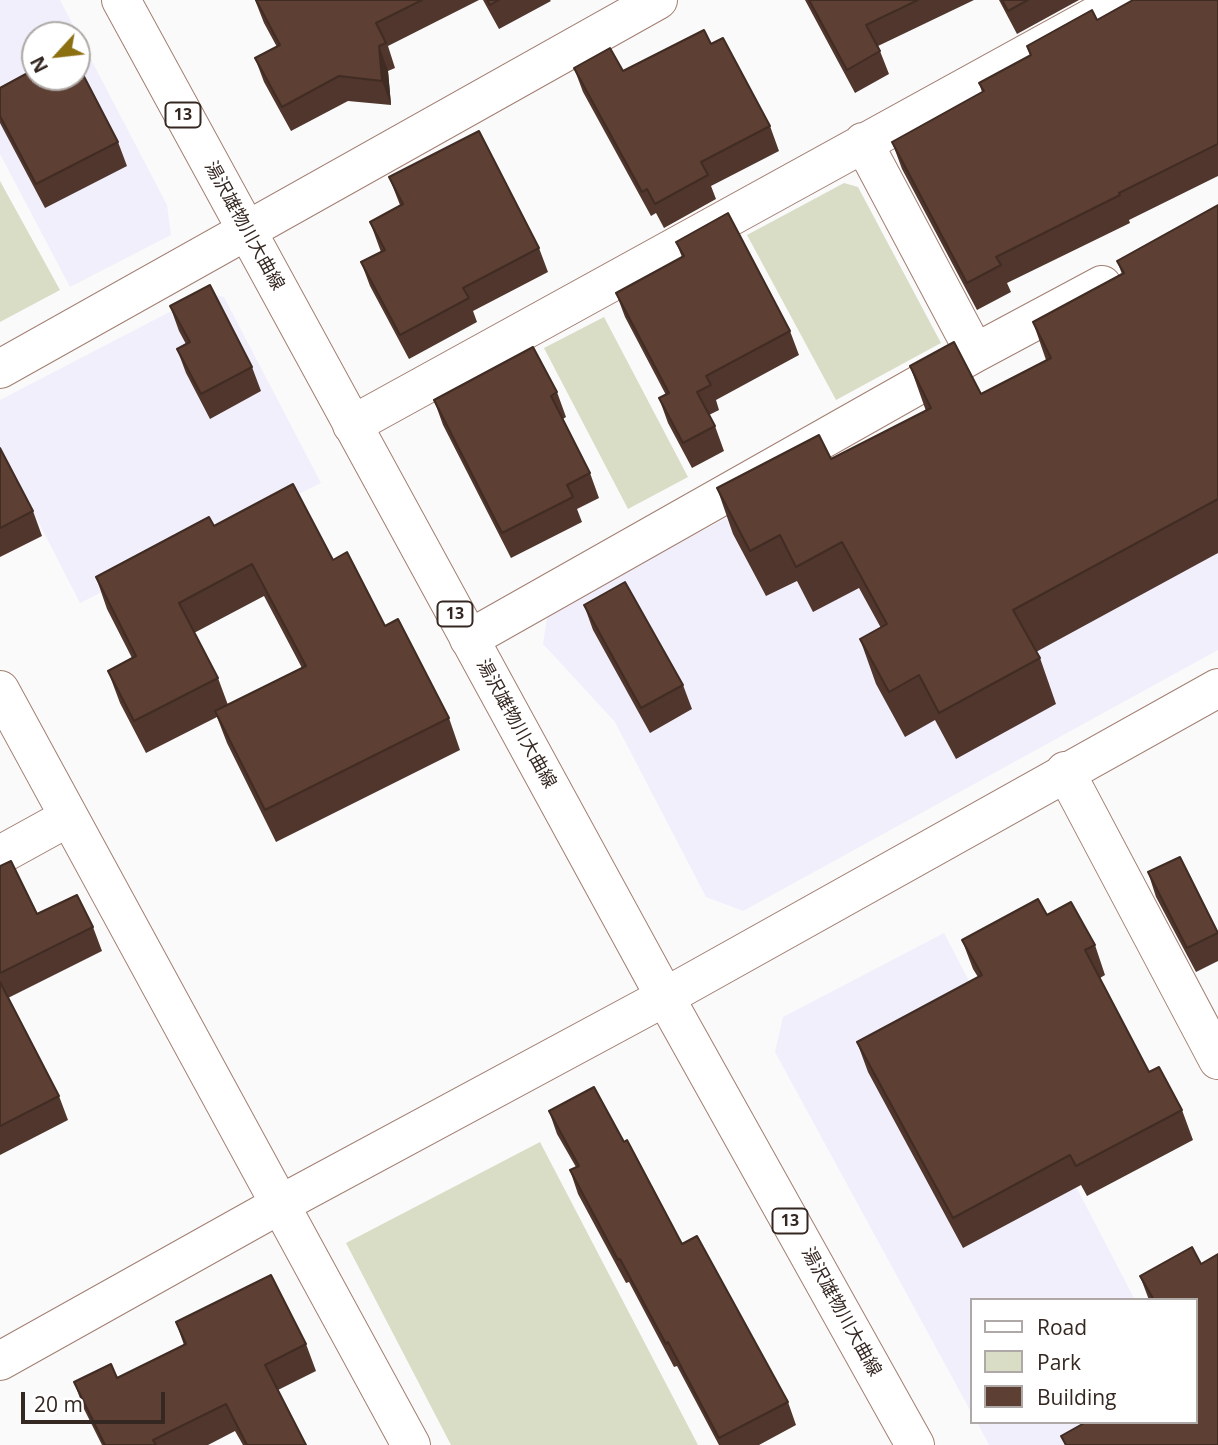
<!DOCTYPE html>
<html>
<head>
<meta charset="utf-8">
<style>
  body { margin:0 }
  #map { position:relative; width:1218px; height:1445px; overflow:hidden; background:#fafafa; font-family:"Open Sans",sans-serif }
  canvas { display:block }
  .legend { position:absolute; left:970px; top:1298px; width:228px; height:126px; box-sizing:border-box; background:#fff; border:2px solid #aea9a6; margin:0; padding:9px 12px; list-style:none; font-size:21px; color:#352721 }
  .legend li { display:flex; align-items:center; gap:14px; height:35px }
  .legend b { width:35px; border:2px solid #aea9a6 }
  .north { position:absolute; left:21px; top:21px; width:70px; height:70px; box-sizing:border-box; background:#fff; border:2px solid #aea9a6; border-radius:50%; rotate:243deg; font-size:19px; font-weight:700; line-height:28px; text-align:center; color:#352721 }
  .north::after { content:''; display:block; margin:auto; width:24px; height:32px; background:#8b6f11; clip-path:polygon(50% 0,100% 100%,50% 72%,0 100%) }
  .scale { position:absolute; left:21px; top:1392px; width:144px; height:32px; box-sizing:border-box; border:4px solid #352721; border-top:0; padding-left:9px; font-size:21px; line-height:24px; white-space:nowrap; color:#352721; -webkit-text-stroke:5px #fff; paint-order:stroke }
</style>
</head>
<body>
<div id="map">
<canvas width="1218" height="1445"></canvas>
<ul class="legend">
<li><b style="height:9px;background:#fff"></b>Road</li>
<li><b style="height:19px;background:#d9ddc6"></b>Park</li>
<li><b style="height:19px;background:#5d3f33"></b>Building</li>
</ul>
<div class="north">N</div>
<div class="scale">20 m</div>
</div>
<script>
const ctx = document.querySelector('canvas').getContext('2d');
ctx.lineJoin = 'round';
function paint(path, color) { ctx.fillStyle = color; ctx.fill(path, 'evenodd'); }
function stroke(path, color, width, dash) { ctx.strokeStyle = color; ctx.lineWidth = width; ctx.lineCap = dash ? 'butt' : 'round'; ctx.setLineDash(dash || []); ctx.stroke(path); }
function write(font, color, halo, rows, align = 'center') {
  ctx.font = font + ' "Open Sans","Noto Sans JP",sans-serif'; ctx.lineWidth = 7; ctx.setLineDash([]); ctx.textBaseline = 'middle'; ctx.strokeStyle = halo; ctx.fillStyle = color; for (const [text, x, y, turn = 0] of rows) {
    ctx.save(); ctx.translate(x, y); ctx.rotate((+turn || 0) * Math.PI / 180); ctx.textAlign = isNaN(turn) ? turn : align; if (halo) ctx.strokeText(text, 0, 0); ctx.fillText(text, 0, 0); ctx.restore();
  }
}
paint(new Path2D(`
  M0,0H60L167,205L171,235L70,287L0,154ZM35,35H77V77H35Z
  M206,293L224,297L321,483L80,603L0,447V400Z
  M1218,413V650L743,911L706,897L615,722L543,644L548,612L914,419Z
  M944,933L1135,1300H971V1412L775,1052L783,1017Z
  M977,1422H1195L1211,1445H989Z`), '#f1effc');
paint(new Path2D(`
  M0,181L60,290L0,322Z
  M844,183L858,187L941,343L836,400L747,235Z
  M604,317L688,477L628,509L544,348Z
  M540,1142L698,1445H451L346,1243Z`), '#d9ddc6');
const minor = new Path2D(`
  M863,142L975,353
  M0,369L658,0
  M352,425L1124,0
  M469,639L975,353L1102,285
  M0,690L411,1445
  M1065,771L1218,1060
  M0,855L69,817`);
const tertiary = new Path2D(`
  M0,1361L279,1205L665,997L1218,688`);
const primary = new Path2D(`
  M121,0L665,997L915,1445`);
stroke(minor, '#a27f72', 40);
stroke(tertiary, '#a27f72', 40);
stroke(primary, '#a27f72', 40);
stroke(minor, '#fff', 38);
stroke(tertiary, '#fff', 38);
stroke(primary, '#fff', 38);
paint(new Path2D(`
  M255,0H479L388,46L395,68L388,71L391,105L348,101L291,131L264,82L255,58L277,47L264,23Z
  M483,0H550L551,1L499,29Z
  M805,0H974L878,46L889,74L855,93Z
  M999,0H1079L1017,34Z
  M1218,0V176L1129,220L1130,223L1007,283L1011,292L977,310L902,169L892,142L982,92L979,83L1030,55L1027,46L1097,20Z
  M711,44L770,126L779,151L711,186L716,199L664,228L656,213L651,216L583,92L574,68L623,71Z
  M0,88L118,142L127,166L45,208L0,123Z
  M389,177L539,248L548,272L473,311L477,322L409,359L370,286L361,262L381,252L370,222L400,205Z
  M1218,205V553L1036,652L1040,658L1056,704L956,759L935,720L905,737L876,684L860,639L881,628L859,588L813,612L797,581L766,596L733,534L717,488L831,459L926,411L910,366L981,394L1046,360L1033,322L1122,274L1117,261Z
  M676,242L790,331L799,355L716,400L719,410L709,415L715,426L724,451L692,468L668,423L659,398L666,395L625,317L616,293L682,257Z
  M170,306L252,367L261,391L210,419L186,373L177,349L186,344L179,331Z
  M557,392L566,417L563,419L590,473L599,498L577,509L582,522L511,558L443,425L434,400Z
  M0,448L33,511L42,536L0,557Z
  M214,526L333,560L385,626L449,718L460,750L276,842L227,743L217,717L146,753L120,703L108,671L132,658L107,609L96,577ZM264,596L302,668L228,705L218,678L194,633Z
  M584,605L683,685L692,709L650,733L593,630Z
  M1180,857L1218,934V961L1196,972L1156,897L1148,872Z
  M0,866L37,914L93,927L102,951L8,998L59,1096L68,1120L0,1155Z
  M1047,915L1095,945L1105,975L1100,978L1149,1072L1182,1110L1193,1140L1087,1196L1081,1185L963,1248L868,1072L857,1042L978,977L973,969L962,940Z
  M549,1111L682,1244L788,1402L796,1425L759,1445H719L677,1366L674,1367L629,1282L626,1283L578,1194L570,1170L576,1167L557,1134Z
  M1192,1247L1218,1445H1065L1061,1436L1195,1422V1300H1149L1140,1276Z
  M176,1322L306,1344L316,1371L278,1390L306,1445H243L235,1431L208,1445H102L84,1409L74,1382L117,1378L184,1345Z`), '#50362c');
paint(new Path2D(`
  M379,46L388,71L391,105L382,81Z`), '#412c24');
const building = new Path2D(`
  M256,0H422L376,23L386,43L379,46L382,81L339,76L282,107L255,58L280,45Z
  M487,0H499L490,5Z
  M809,0H918L866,25L880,51L847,70Z
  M1002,0H1028L1008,11Z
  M1133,0H1218V144L1119,193L1120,195L996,257L1001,265L967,283L892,142L984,91L979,83L1031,55L1027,46L1092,10L1097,20Z
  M704,30L711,44L723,38L770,126L701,162L708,175L655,204L647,189L642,192L574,68L610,48L623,71Z
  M77,63L118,142L36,184L0,116V88L35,69V77H77Z
  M479,131L539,248L463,288L469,298L400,335L361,262L385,250L370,222L403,204L389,177Z
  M1218,205V499L1013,610L1040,658L939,713L919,675L889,692L860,639L887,624L842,542L796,567L780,535L750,551L717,488L819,435L831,459L931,408L910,366L954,342L981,394L1051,358L1033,322L1124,273L1117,261Z
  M728,213L790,331L706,376L711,385L697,392L715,426L683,443L659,398L669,393L616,293L684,256L676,242Z
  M210,285L252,367L201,394L177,349L190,342L170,306Z
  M533,347L557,392L551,396L590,473L567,485L573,497L502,533L434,400Z
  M0,448L33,511L0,528Z
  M293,484L333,560L347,552L385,626L398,619L449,718L265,810L215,711L306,666L252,564L179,603L218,678L134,721L108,671L136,656L96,577L209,517L214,526Z
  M625,582L683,685L641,708L584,605Z
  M1180,857L1218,933L1187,948L1148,872Z
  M11,861L37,914L77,895L93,927L0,973V866Z
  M1038,899L1047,915L1071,902L1095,945L1085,950L1149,1072L1159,1067L1182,1110L1076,1166L1070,1155L953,1218L857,1042L982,975L962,940Z
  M0,982L59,1096L0,1126Z
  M594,1087L624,1142L627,1140L682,1244L697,1236L788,1402L719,1438L668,1342L666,1344L620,1259L618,1260L570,1170L579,1166L549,1111Z
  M1192,1247L1201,1264L1218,1254V1445H1066L1061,1436L1086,1422H1195V1300H1154L1140,1276Z
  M271,1275L306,1344L265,1365L306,1445H247L226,1404L153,1440L156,1445H105L74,1382L111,1364L117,1378L186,1344L176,1322Z`);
paint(building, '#5d3f33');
stroke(building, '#412c24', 2);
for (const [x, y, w] of [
  [183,115,35],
  [455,614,35],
  [790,1221,35]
]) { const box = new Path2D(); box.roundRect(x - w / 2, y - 12.5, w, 25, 5); ctx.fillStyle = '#fff'; ctx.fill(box); stroke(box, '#352721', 2); }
write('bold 16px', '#352721', null, [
  ["13",183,115],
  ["13",455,614],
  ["13",790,1221]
]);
write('18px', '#352721', '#fff', [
  ["湯沢雄物川大曲線",244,226,61],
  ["湯沢雄物川大曲線",516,724,61],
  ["湯沢雄物川大曲線",841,1312,61]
]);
</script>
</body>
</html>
